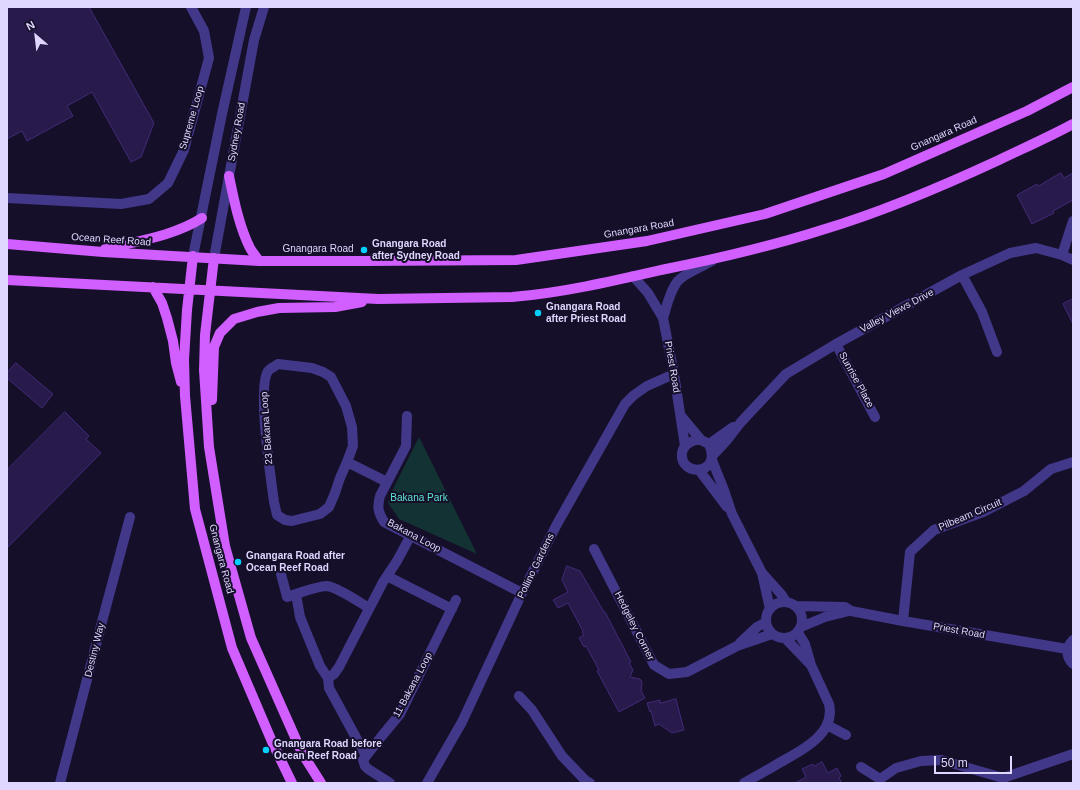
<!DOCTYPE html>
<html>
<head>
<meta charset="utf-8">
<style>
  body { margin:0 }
  #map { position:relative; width:1080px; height:790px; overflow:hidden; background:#160f29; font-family:Arial,sans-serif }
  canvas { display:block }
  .frame { position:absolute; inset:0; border:8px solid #dfd7ff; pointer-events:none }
  .north { position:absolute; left:16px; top:16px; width:40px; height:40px; -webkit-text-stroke:3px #160f29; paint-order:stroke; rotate:332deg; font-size:11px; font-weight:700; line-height:16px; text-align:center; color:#dfd7ff }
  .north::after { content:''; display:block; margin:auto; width:14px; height:18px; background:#dfd7ff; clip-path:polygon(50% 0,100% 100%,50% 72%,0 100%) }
  .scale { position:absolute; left:934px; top:756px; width:78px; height:18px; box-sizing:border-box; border:2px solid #dfd7ff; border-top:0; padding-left:5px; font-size:12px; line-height:14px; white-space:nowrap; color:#dfd7ff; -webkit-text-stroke:3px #160f29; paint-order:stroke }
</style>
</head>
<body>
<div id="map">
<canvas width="1080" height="790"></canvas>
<div class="frame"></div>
<div class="north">N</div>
<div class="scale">50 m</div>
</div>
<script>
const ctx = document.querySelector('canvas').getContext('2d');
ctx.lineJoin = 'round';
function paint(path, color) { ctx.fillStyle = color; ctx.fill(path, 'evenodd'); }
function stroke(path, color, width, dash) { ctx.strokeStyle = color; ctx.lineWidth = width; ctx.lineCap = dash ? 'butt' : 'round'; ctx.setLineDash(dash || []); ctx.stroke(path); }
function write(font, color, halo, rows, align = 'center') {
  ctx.font = font + ' Arial,sans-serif'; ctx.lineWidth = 4; ctx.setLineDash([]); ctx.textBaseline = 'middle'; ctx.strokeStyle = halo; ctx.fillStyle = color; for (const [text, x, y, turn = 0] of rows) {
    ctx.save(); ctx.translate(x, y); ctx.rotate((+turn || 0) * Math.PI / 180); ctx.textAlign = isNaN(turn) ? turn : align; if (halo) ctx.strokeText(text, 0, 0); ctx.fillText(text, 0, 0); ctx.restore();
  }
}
paint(new Path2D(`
  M419,437L477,554L399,519L388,503L390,495Z`), '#123233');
const building = new Path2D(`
  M7,7H89L154,123L141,157L131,162L92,92L67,106L73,116L27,141L22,131L7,139Z
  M1061,173L1064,178L1073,173V200L1053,211L1054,213L1032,224L1017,195L1037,184L1038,186Z
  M1073,299V324L1063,304Z
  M16,363L53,394L42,408L7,378V373Z
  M65,412L89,436L86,439L101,453L7,548V470Z
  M567,566L580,571L604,612H605L631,662L629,663L633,670L630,677L640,679L642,682L641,691L645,698L619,712L597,671L599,670L586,646L584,647L579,638L584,635L582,632L583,631L568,603L558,608L553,600L568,592L562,580Z
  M676,699L684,730L672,733L659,724L655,726L651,711L650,712L647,703L660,700V703Z
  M822,762L828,773L837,768L841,776L839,778L842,783H795L806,777L802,769L813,764L814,766Z`);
paint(building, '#281a4b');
stroke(building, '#412b78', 1);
stroke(new Path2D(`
  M7,198L121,204L149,199L168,183L184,150L209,58L204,31L191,7
  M1062,255L1073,221
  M193,256L222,114L246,7
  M214,258L254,40L264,7
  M962,275L982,312L997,352
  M633,276L648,293L663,318L674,374L685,446
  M663,318C667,306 669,293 677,282C683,274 703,266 712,261
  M836,344L875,417
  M278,364L312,368L323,372L331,377L346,406L352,427L353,446L347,462L340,478L335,493L329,507L320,514L292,521L285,520L277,515L274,502C271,479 257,387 268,371C270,368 276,366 278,364Z
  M407,416L406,446L380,496C377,507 378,512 384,522L522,593
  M681,416L701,440
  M695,440H701L709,444C723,476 679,477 682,453C683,446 688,443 695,440Z
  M709,444L733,427
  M713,455L727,440L741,422L786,374L836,344L962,275L1010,253L1036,248L1062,255L1073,260
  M712,460L724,490L732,514L762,573L770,609
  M347,462L387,482
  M699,470L727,507
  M594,549L654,665L669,674L687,672L737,646L772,634
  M281,574L287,597C296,594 318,586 327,586C337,587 359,602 369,608
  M763,574L781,594L786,602
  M387,576L452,609
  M296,594L300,617L320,666L328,678L329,688L366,756
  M766 620a18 18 0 1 1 36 0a18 18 0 1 1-36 0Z
  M796,606L845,607L851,611L903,621L1067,649
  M903,621L910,552L934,530L983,512L1024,491L1051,469L1073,462
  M801,627L825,617L849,611
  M786,639L810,664
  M1073,640C1066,647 1065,656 1073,664
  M740,643L757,627L766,622
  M328,678L334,674L339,667L383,582L397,561L411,535
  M519,696L532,710L562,756L585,780L590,783
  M827,725L846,735
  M861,767L880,779
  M60,783L103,618L130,517
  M390,783L368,769L365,766L363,760L381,737L400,714L456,600
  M427,783L462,722L522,593L557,524L625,404L634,395L647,386L674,374
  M744,783C756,776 768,770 779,763C801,751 836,734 829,704L811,665L805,644L798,633
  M880,783V779L896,768L921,761L941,760L1003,778L1073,754`), '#42388a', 10);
stroke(new Path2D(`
  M229,176C234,200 239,226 250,248C252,252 256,256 259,261
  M7,244L103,252L259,261H365L516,260L647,241L765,214L884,174L1027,111L1073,87
  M105,249C137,241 174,236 202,218
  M193,256L187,310L184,360L185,396L195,509L232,648L273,744L292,783
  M214,258L205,335L204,370L209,447L225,546L251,638L302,753L321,783
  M7,280L378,299L512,297C561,293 613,281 661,270C716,259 772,246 825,229C885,211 943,186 999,160C1024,148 1049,137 1073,124
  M153,287L162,303L167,318L173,341L176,363L181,382
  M212,400L214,347L220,333L234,319L257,312L279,308L335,307L362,302`), '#d15eff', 10);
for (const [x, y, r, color] of [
  [364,250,4,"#03d0ff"],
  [538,313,4,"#03d0ff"],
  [238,562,4,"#03d0ff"],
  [266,750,4,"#03d0ff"]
]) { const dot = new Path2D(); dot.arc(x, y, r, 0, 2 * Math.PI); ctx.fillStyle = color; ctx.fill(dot); stroke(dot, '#160f29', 1.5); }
write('10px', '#dfd7ff', '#160f29', [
  ["Supreme Loop",192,118,-74],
  ["Sydney Road",237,132,-80],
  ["Gnangara Road",944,134,-24],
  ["Gnangara Road",639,229,-10],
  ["Ocean Reef Road",111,240,4],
  ["Gnangara Road",318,249],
  ["Valley Views Drive",897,311,-28],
  ["Priest Road",672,367,80],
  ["Sunrise Place",856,380,61],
  ["23 Bakana Loop",267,428,-94],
  ["Pilbeam Circuit",970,515,-23],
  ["Bakana Loop",414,536,28],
  ["Gnangara Road",221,559,75],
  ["Pollino Gardens",536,566,-64],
  ["Hedgeley Corner",634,626,63],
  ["Priest Road",959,631,10],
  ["Destiny Way",95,650,-76],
  ["11 Bakana Loop",413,685,-62]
]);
write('bold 10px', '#dfd7ff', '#160f29', [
  ["Gnangara Road",372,244],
  ["after Sydney Road",372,256],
  ["Gnangara Road",546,307],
  ["after Priest Road",546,319],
  ["Gnangara Road after",246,556],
  ["Ocean Reef Road",246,568],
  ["Gnangara Road before",274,744],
  ["Ocean Reef Road",274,756]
], 'left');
write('10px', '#5ce5cf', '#160f29', [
  ["Bakana Park",419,498]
]);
</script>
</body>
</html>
